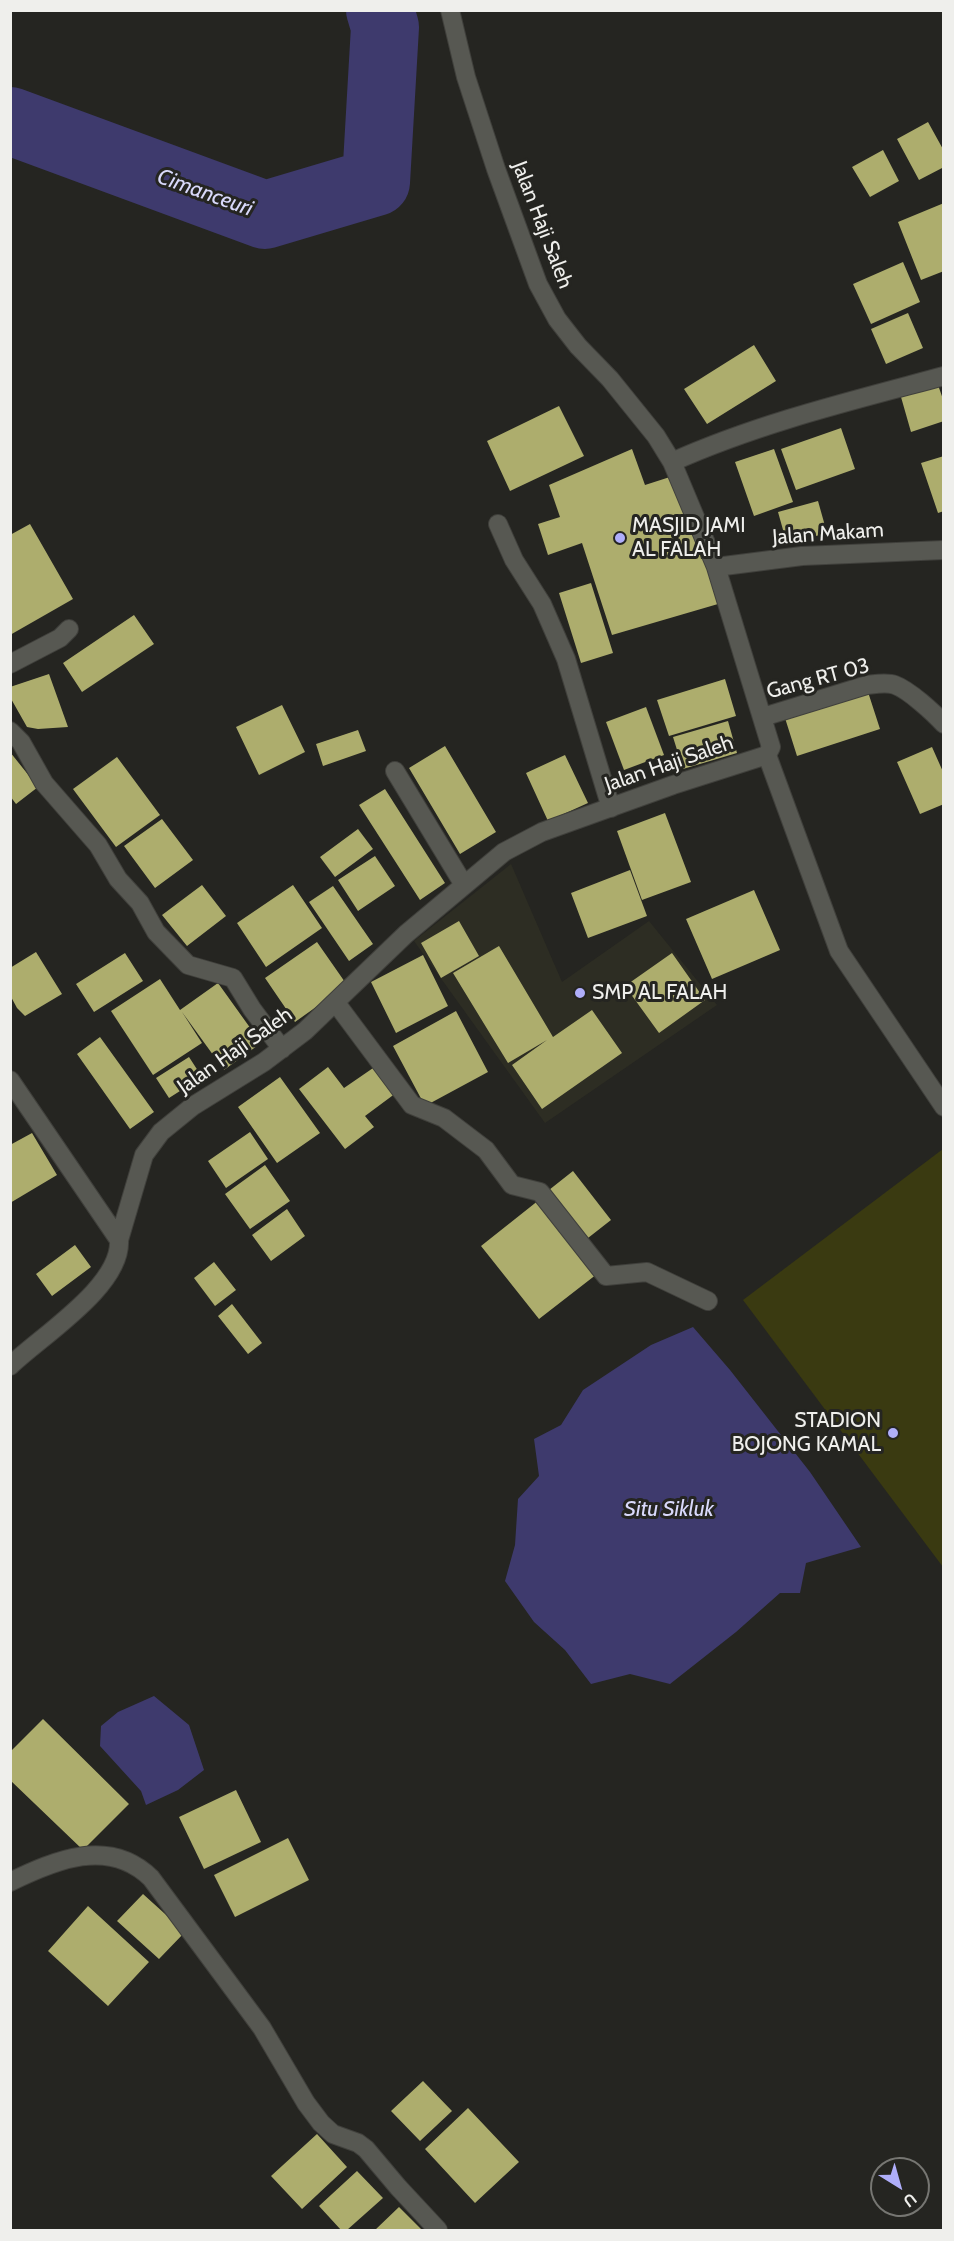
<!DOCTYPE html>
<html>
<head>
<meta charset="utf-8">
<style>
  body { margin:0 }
  #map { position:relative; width:954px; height:2241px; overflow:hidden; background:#252521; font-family:Cabin,sans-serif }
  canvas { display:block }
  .frame { position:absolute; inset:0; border:12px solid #efefec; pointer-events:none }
  .north { position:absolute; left:870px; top:2157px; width:60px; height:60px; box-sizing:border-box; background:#252521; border:2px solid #767672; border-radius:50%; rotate:143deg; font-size:16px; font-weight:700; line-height:24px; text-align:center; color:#efefec }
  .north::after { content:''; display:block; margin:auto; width:21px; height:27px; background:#afaefa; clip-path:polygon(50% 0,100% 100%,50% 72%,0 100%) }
</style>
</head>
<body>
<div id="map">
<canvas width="954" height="2241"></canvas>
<div class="frame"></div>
<div class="north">U</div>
</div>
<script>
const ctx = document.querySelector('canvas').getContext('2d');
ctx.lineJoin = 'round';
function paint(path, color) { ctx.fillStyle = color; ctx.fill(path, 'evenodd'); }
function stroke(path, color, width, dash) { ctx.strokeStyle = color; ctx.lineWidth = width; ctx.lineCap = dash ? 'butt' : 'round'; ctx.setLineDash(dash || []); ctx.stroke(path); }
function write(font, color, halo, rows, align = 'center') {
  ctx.font = font + ' Cabin,sans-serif'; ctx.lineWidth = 6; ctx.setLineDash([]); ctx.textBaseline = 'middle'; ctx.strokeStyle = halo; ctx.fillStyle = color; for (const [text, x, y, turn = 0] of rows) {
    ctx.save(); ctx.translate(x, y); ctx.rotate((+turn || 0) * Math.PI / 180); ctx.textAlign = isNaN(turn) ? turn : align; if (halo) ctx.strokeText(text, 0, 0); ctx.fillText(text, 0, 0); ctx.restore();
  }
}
paint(new Path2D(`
  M511,864L562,982L649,921L717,1005L545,1123L414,941Z`), '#2d2d23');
paint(new Path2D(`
  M943,1149V1567L743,1300Z`), '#3a3a11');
paint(new Path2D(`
  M693,1327L730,1370L810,1472L861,1547L806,1563L800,1593H780L736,1632L670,1684L630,1674L591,1684L565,1650L534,1622L505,1581L515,1545L518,1499L539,1476L534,1439L561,1425L583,1390L651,1345Z
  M154,1696L189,1725L204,1770L178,1790L146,1805L141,1791L100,1746L101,1726L118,1712Z`), '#3e3a6d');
stroke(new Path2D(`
  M10,121L265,215L376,182L385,27L380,10`), '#3e3a6d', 68);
paint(new Path2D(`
  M928,122L944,151V167L919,180L897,139Z
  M883,150L899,181L870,197L852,167Z
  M944,203V271L921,280L898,222Z
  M903,262L920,302L871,324L853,284Z
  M908,313L923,348L886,364L871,329Z
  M754,345L776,381L707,424L684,389Z
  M938,385L944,402V421L911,432L901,397Z
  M559,406L584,456L510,491L487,441Z
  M841,428L855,469L796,490L781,449Z
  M632,449L645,485L673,476L682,501L689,532L695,531L701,559L707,558L718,604L612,635L582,543L548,555L538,524L560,517L549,485Z
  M774,449L793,502L754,516L735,462Z
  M944,456V511L938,513L921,463Z
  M818,501L827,533L787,544L778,512Z
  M30,524L73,599L10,635V535Z
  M591,583L613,653L581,663L559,593Z
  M134,615L154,644L82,692L63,663Z
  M49,674L68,727L38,729L27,727L10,697V687Z
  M725,679L736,716L669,736L657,700Z
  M868,692L880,729L797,756L785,718Z
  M282,705L305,752L259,775L236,727Z
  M646,707L664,755L624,770L606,722Z
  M728,721L737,753L683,769L673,737Z
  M358,730L366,751L323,766L316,744Z
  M445,746L496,832L460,854L409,768Z
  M932,747L944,774V804L920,814L897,762Z
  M10,752L38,787L16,804L10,796Z
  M565,755L588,803L548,821L526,773Z
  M117,757L160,815L116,847L73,789Z
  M385,789L445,883L420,900L359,805Z
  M665,813L691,882L642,900L617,831Z
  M162,819L193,860L155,888L124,846Z
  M358,829L373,849L335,877L320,857Z
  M375,856L395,886L358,911L338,880Z
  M630,870L647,916L588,938L571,893Z
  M202,885L226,916L187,946L162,915Z
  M293,885L322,928L266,967L237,923Z
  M333,886L373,944L349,961L309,902Z
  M754,890L780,950L712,979L686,919Z
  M459,921L479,956L441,978L421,943Z
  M317,942L347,985L295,1022L265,978Z
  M499,946L553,1037L592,1010L622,1053L542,1109L512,1065L547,1040L508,1063L453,973Z
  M36,952L62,994L25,1016L17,1008L10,995V968Z
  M125,953L143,981L94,1012L76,984Z
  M672,953L705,1000L659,1033L625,986Z
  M423,955L448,1006L396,1033L371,982Z
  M160,979L180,1010L218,983L261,1043L224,1070L182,1012L202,1043L153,1075L111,1011Z
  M456,1011L488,1072L425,1106L393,1046Z
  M100,1037L154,1112L130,1129L77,1054Z
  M189,1057L202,1077L169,1098L156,1078Z
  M376,1066L396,1093L365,1116L374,1127L345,1149L299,1089L328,1067L344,1088Z
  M280,1077L320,1133L277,1163L238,1107Z
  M250,1132L268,1159L226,1188L208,1161Z
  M32,1133L57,1175L10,1203V1145Z
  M265,1165L290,1201L250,1229L225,1194Z
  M573,1171L611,1220L588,1238L549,1190Z
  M539,1200L597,1274L539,1319L481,1246Z
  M287,1209L305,1236L271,1261L252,1235Z
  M75,1245L91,1267L52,1296L36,1274Z
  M214,1262L236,1290L215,1306L194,1278Z
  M232,1304L262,1343L248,1354L218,1316Z
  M43,1719L129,1804L83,1850L10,1780V1752Z
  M236,1790L261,1842L204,1869L179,1817Z
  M288,1838L309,1880L235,1917L214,1875Z
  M143,1894L185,1932L159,1959L117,1921Z
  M88,1906L149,1962L108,2006L48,1951Z
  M423,2081L452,2111L420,2141L391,2111Z
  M468,2108L519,2162L475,2203L425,2149Z
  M317,2134L347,2167L302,2209L271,2176Z
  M357,2171L383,2198L347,2230H341L319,2206Z
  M399,2207L422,2230H375Z`), '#adad6d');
const minor = new Path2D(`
  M672,462C759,423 851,401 944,376
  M498,524L514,560L542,604L566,659L611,808
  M716,567L802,556L944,550
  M10,664L60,638L69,629
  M763,717L867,685C876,684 887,682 895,685C909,690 934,713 944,724
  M10,731L21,742L44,783L98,845L118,879L140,903L156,932L188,965L233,978L252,1009L282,1049
  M767,755L839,951L944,1107
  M395,771L464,885
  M336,1003L412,1105L444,1118L486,1150L512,1185L540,1192L606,1276L647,1272L708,1301
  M10,1080L119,1240
  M10,1366C41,1336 122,1286 119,1240L144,1155L161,1132L193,1106L264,1062L305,1031L406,934L504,852L542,832L673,785L767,755L771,747L716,567L672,462L656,436L610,379L578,346L557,319L538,284L496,169L466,77L450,10
  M10,1882C55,1860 109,1837 151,1878L262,2028L306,2103L321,2123L333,2134L358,2143L366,2149L398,2187L438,2230`);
stroke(minor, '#40403c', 20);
stroke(minor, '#575852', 18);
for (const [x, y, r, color] of [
  [620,538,6,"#afaefa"],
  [580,993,6,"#afaefa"],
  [893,1433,6,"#afaefa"]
]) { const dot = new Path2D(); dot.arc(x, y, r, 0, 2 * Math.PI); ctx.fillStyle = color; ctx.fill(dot); stroke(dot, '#252521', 2); }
write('21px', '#efefec', '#252521', [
  ["Jalan Haji Saleh",542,225,69],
  ["Jalan Makam",828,534,-4],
  ["Gang RT 03",818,679,-15],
  ["Jalan Haji Saleh",669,764,-19],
  ["Jalan Haji Saleh",235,1051,-35]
]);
write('21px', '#efefec', '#252521', [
  ["MASJID JAMI",632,526],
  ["AL FALAH",632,550],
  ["SMP AL FALAH",592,993],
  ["STADION",881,1421,"right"],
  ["BOJONG KAMAL",881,1445,"right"]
], 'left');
write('italic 22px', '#d9d9fb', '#252521', [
  ["Cimanceuri",205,193,20],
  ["Situ Sikluk",669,1510]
]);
</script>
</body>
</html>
